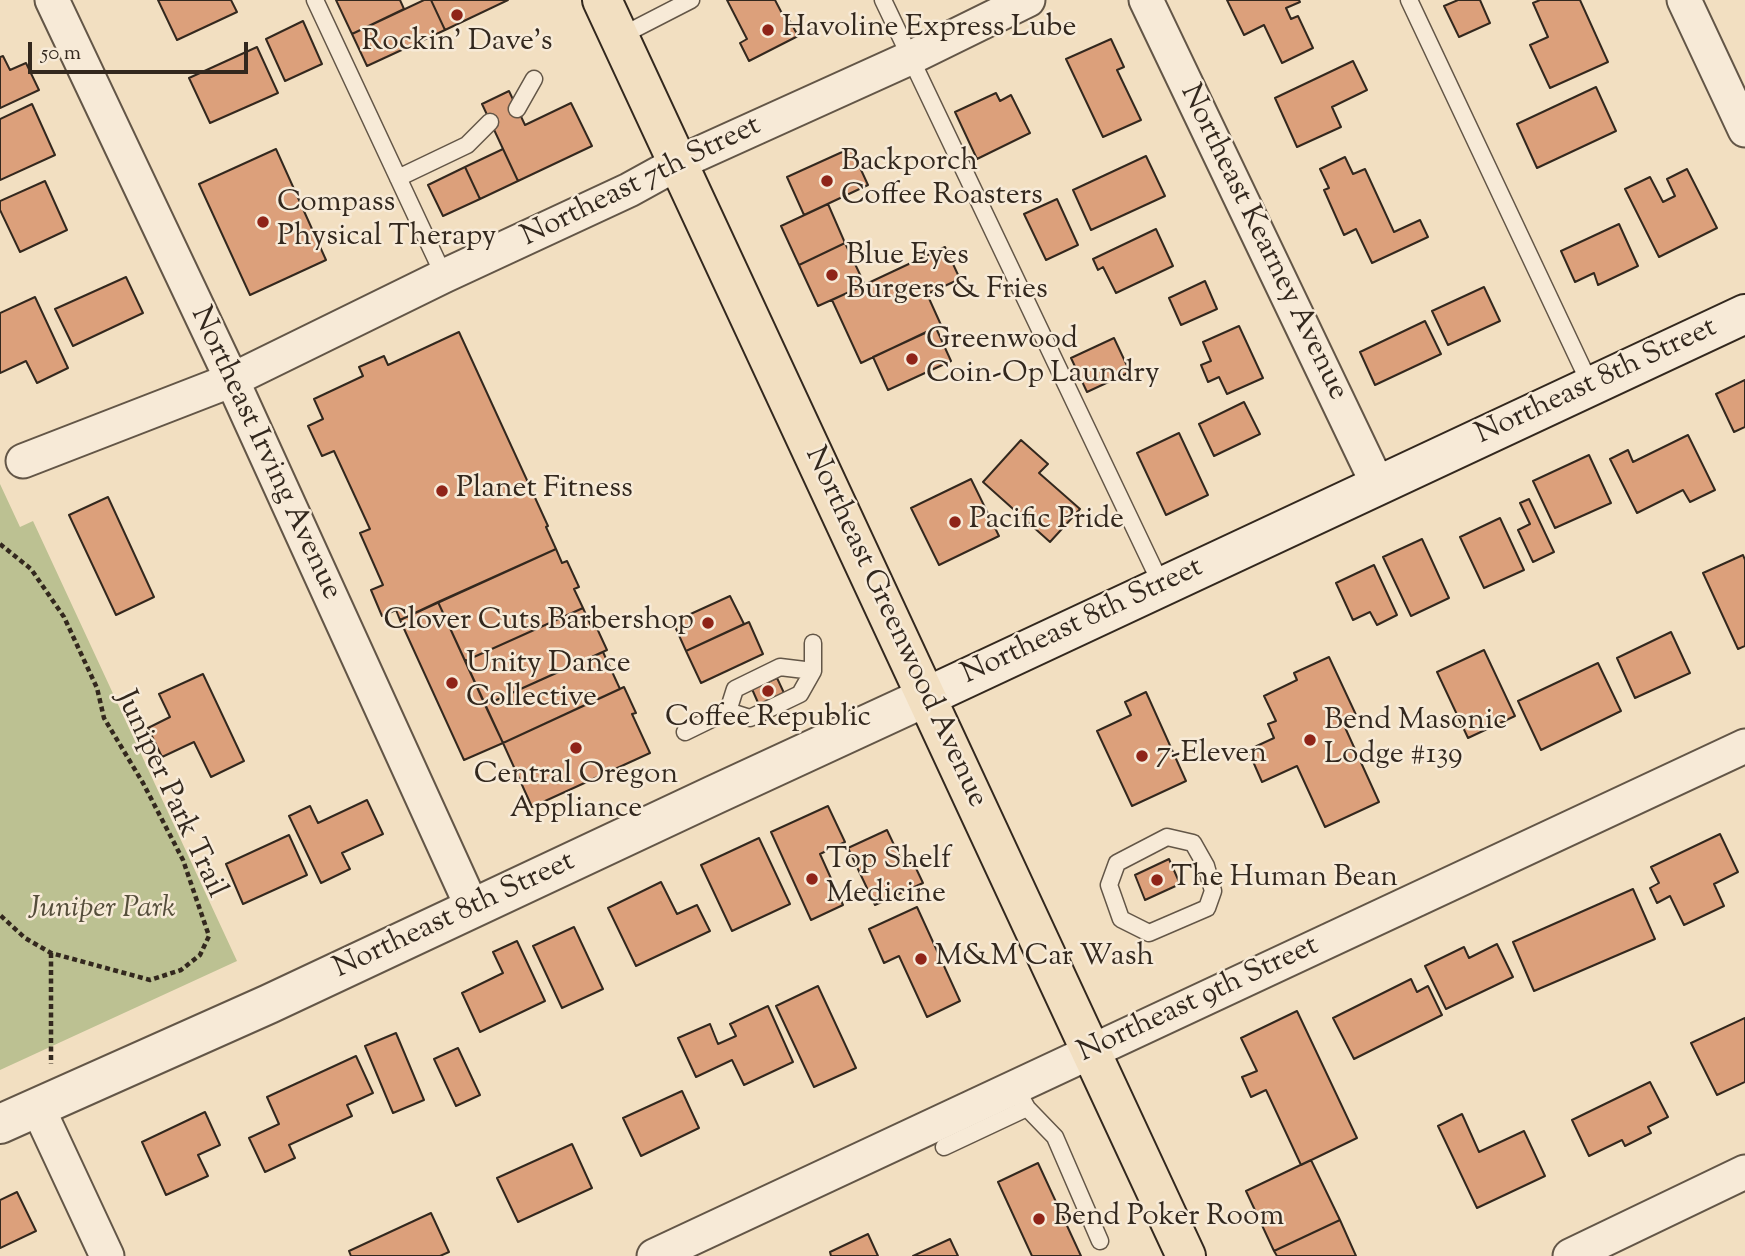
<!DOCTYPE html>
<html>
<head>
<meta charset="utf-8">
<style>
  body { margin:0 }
  #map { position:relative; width:1745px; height:1256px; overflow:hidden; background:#f2dfc1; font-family:"Sorts Mill Goudy",serif }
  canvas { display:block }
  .scale { position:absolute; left:28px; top:42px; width:220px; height:32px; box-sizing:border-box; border:4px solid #33281e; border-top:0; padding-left:9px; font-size:21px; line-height:24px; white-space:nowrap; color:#33281e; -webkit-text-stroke:5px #f7ead7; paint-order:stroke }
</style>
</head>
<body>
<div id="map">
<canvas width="1745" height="1256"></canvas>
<div class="scale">50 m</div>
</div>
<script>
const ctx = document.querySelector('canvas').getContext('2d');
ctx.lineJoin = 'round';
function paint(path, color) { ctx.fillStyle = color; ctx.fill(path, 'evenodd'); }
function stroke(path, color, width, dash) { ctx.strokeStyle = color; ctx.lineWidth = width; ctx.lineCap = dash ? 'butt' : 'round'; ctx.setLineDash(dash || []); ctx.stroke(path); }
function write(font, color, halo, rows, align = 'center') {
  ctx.font = font + ' "Sorts Mill Goudy",serif'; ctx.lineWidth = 5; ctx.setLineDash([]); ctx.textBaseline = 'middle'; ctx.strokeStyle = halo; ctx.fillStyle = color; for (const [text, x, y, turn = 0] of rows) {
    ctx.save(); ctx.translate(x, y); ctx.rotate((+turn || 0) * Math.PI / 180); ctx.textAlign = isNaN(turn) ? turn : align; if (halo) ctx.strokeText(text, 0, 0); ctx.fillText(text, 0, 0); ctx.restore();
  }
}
paint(new Path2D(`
  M0,484L20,527L33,521L237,961L0,1070Z`), '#bcc192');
const building = new Path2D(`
  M158,0H231L237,12L177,40Z
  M336,0H400L404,9L352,34Z
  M424,0H431L445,30L367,66L352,34Z
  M431,0H508L445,30Z
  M727,0H775L787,23L790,21L798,36L749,61L740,43L747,39Z
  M1227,0H1299L1300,2L1286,8L1291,19L1298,16L1313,48L1282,63L1264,25L1244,35Z
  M1458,0H1480L1490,23L1459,37L1444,6Z
  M1540,0H1580L1608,62L1550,88L1530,45L1548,37L1533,3Z
  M303,21L322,64L285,81L266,39Z
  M1111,39L1124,67L1117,70L1141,120L1103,137L1066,59Z
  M257,47L278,93L210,123L189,78Z
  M3,56L10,70L26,63L39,90L0,108V57Z
  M1353,61L1367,90L1332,107L1341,127L1297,147L1275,98Z
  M1596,87L1616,131L1537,168L1517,124Z
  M509,91L525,125L571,103L592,146L518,181L482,104Z
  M996,93L1000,101L1011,95L1030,133L977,159L955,112Z
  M32,104L55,155L0,180V119Z
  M851,148L868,185L804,215L787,177Z
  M276,149L326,260L250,295L199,184Z
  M503,149L518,181L480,199L465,167Z
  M1146,156L1165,196L1091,230L1073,190Z
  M1345,157L1353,174L1365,169L1394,232L1420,220L1428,237L1372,263L1356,229L1344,235L1324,190L1329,188L1320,169Z
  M465,167L480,199L443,216L428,185Z
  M1687,169L1717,228L1659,257L1625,189L1650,177L1663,202L1675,196L1667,179Z
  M45,181L67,230L20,252L0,210V201Z
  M1057,199L1078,245L1046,260L1024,214Z
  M828,204L845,243L799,265L781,226Z
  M1619,224L1638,266L1598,285L1594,273L1575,282L1561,251Z
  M1156,229L1173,266L1116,293L1103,267L1098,270L1093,259Z
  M845,243L865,285L818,306L799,265Z
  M945,247L960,279L927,294L941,325L861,363L832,300Z
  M126,277L143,313L73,346L55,309Z
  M1205,281L1217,309L1181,325L1169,298Z
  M1484,287L1500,321L1448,345L1432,311Z
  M35,297L68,368L37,383L26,361L0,373V313Z
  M1425,321L1441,354L1375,385L1360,352Z
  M1239,326L1263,378L1227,394L1219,377L1208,382L1201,365L1211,361L1203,342Z
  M936,328L951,361L888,390L873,357Z
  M459,332L548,526L546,527L556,549L400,620L396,610L382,616L371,590L383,585L360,533L370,529L334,451L322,456L308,426L323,419L314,399L363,376L359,367L384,356L388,365Z
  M1114,338L1130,372L1087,392L1071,358Z
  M1745,380V427L1734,432L1716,394Z
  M1244,402L1260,434L1214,456L1199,424Z
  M1179,433L1208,495L1166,515L1137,453Z
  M1688,435L1715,490L1690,502L1683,490L1637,513L1610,459L1628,450L1633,462Z
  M1021,440L1048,464L1039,473L1080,509L1050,542L983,482Z
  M1589,455L1611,503L1555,528L1533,481Z
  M971,479L999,536L939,565L911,508Z
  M108,497L154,597L116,615L69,515Z
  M1529,499L1554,552L1533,562L1518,530L1530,524L1520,503Z
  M1500,518L1524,570L1484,588L1460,537Z
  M1422,539L1449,598L1411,616L1383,557Z
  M556,549L562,563L567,561L579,587L574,589L583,608L465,661L438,602Z
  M1743,555L1745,560V646L1738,649L1703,573Z
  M1374,565L1397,615L1377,625L1370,612L1353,620L1336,583Z
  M730,596L744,624L686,651L673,622Z
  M438,602L503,743L464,760L400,620Z
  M583,608L591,626L595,624L607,650L485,705L465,661Z
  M749,622L763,654L701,683L686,651Z
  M1671,632L1690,673L1635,698L1617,658Z
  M1484,650L1515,716L1468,738L1437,672Z
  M603,652L620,689L503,743L485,705Z
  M1329,657L1357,717L1343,723L1379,802L1325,827L1297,766L1262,782L1248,750L1274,738L1268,724L1276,721L1264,696L1297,680L1294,673Z
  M1598,663L1621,711L1541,750L1518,701Z
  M203,674L244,761L211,777L194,742L162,757L148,728L170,717L159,694Z
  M777,678L784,693L759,705L752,689Z
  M624,687L636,713L632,714L650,753L532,807L503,743Z
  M1146,692L1186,781L1132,806L1097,731L1131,715L1125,702Z
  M367,800L383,834L342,853L350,869L321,883L289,816L310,806L318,823Z
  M828,806L845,842L820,854L843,905L811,920L771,832Z
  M887,830L904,866L913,862L923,883L875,905L848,848Z
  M1720,834L1738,872L1714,884L1724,906L1684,925L1670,896L1657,903L1650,888L1659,883L1651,867Z
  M289,835L307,875L243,904L226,864Z
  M759,838L790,904L732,931L701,865Z
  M1169,859L1180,884L1145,900L1135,875Z
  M661,882L677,914L697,905L710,931L636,966L608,908Z
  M1633,889L1655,939L1534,991L1513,942Z
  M917,907L960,1001L927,1017L899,956L884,963L869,929Z
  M574,927L603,989L562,1008L533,946Z
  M517,941L545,1001L480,1032L462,993L503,973L493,952Z
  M1497,944L1513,977L1446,1009L1425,966L1464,947L1469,958Z
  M1411,979L1417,992L1428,986L1442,1015L1354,1059L1333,1018Z
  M818,986L856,1068L814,1087L776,1006Z
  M768,1006L793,1062L744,1085L732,1060L696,1077L678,1038L710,1024L718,1044L736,1036L730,1024Z
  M1297,1011L1357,1138L1301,1165L1266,1090L1251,1097L1242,1077L1257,1071L1241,1038Z
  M1745,1018V1082L1717,1095L1691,1043Z
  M396,1033L424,1100L393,1113L365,1046Z
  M458,1048L480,1095L456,1106L434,1059Z
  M356,1056L373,1093L347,1105L352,1116L289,1145L295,1158L265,1172L249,1138L279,1124L267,1097Z
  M1650,1082L1668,1117L1648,1127L1651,1133L1625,1146L1622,1140L1589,1156L1572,1120Z
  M682,1091L699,1128L641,1156L623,1118Z
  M205,1112L220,1145L198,1155L208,1176L166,1195L142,1142Z
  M1462,1114L1479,1152L1524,1131L1545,1176L1477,1208L1438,1126Z
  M572,1144L592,1188L518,1222L497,1178Z
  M1311,1160L1340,1220L1274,1251L1246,1191Z
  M1038,1163L1081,1256H1032L998,1182Z
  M17,1192L36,1231L0,1248V1200Z
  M431,1213L449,1252L440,1256H351L349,1251Z
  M1340,1220L1356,1256H1277L1274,1251Z
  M868,1234L878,1256H831L830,1252Z
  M950,1239L958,1256H913Z`);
paint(building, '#dca07b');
stroke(building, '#33281e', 2);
const service = new Path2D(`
  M315,0L444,276
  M883,0L1162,586
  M1409,0L1591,386
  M619,37L691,0
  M517,109L534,79
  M398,178L467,145L490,122
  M728,711L735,689L780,667L813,671
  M685,732L728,711L750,718L800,694L813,671V643
  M1167,837L1193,843L1206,866L1213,891L1207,908L1149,933L1121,919L1109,885L1117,863Z
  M1015,1086L1027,1108L1055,1137L1100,1241
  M944,1147L1027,1108`);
const minor = new Path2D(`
  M52,0L232,380L473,909
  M1146,0L1378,485
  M1684,0L1745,130
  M23,461L232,380L444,276L629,190L678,163L910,58L1028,0
  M37,1106L107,1256
  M654,1256L1745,746
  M1570,1256L1745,1172`);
const tertiary = new Path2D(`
  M0,1124L269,1004L714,795L926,697`);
const secondary = new Path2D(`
  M926,697L1745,314`);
const primary = new Path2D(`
  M602,0L1186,1256`);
stroke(service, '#635647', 19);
stroke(minor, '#635647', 37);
stroke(tertiary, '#635647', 42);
stroke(secondary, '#33281e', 42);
stroke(primary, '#33281e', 42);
stroke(new Path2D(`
  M0,544L31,569L64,617L97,688L104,718L143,783L183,860L209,936L200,955L181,970L150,980L51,953L25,938L0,915
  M51,953V1064`), '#33281e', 4.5, [5, 3.5]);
stroke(service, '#f7ead7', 16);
stroke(minor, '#f7ead7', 33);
stroke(tertiary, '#f7ead7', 38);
stroke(secondary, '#f7ead7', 38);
stroke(primary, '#f2dfc1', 38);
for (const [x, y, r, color] of [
  [457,15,7,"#8f2418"],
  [768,30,7,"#8f2418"],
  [827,181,7,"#8f2418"],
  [263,222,7,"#8f2418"],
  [832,275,7,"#8f2418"],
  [912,359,7,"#8f2418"],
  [442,491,7,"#8f2418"],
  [955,522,7,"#8f2418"],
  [708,623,7,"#8f2418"],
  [452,683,7,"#8f2418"],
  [768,691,7,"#8f2418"],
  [1310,740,7,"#8f2418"],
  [576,748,7,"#8f2418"],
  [1142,756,7,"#8f2418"],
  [812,879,7,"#8f2418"],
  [1157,880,7,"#8f2418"],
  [921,959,7,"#8f2418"],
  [1039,1219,7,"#8f2418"]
]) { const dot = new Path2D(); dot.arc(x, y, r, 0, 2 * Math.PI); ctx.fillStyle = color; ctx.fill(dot); stroke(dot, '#f7ead7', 2.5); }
write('30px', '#33281e', '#f7ead7', [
  ["Havoline Express Lube",782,30],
  ["Rockin' Dave's",457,44,"center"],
  ["Backporch",841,164],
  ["Coffee Roasters",841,198],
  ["Compass",277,205],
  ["Physical Therapy",277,239],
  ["Blue Eyes",846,258],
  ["Burgers & Fries",846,292],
  ["Greenwood",926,342],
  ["Coin-Op Laundry",926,376],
  ["Planet Fitness",456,491],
  ["Pacific Pride",969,522],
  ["Clover Cuts Barbershop",694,623,"right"],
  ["Unity Dance",466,666],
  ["Collective",466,700],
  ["Coffee Republic",768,720,"center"],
  ["Bend Masonic",1324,723],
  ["Lodge #139",1324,757],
  ["7-Eleven",1156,756],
  ["Central Oregon",576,777,"center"],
  ["Appliance",576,811,"center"],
  ["Top Shelf",826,862],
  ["Medicine",826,896],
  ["The Human Bean",1171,880],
  ["M&M Car Wash",935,959],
  ["Bend Poker Room",1053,1219]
], 'left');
write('30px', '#33281e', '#f7ead7', [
  ["Northeast 7th Street",642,183,-26],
  ["Northeast Kearney Avenue",1262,243,64],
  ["Northeast 8th Street",1597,383,-25],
  ["Northeast Irving Avenue",264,454,65],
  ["Northeast 8th Street",1083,623,-25],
  ["Northeast Greenwood Avenue",894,628,65],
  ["Juniper Park Trail",169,795,65],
  ["Northeast 8th Street",455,917,-25],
  ["Northeast 9th Street",1199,1001,-25]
]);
write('italic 30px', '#554e3b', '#f7ead7', [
  ["Juniper Park",102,911]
]);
</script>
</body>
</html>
